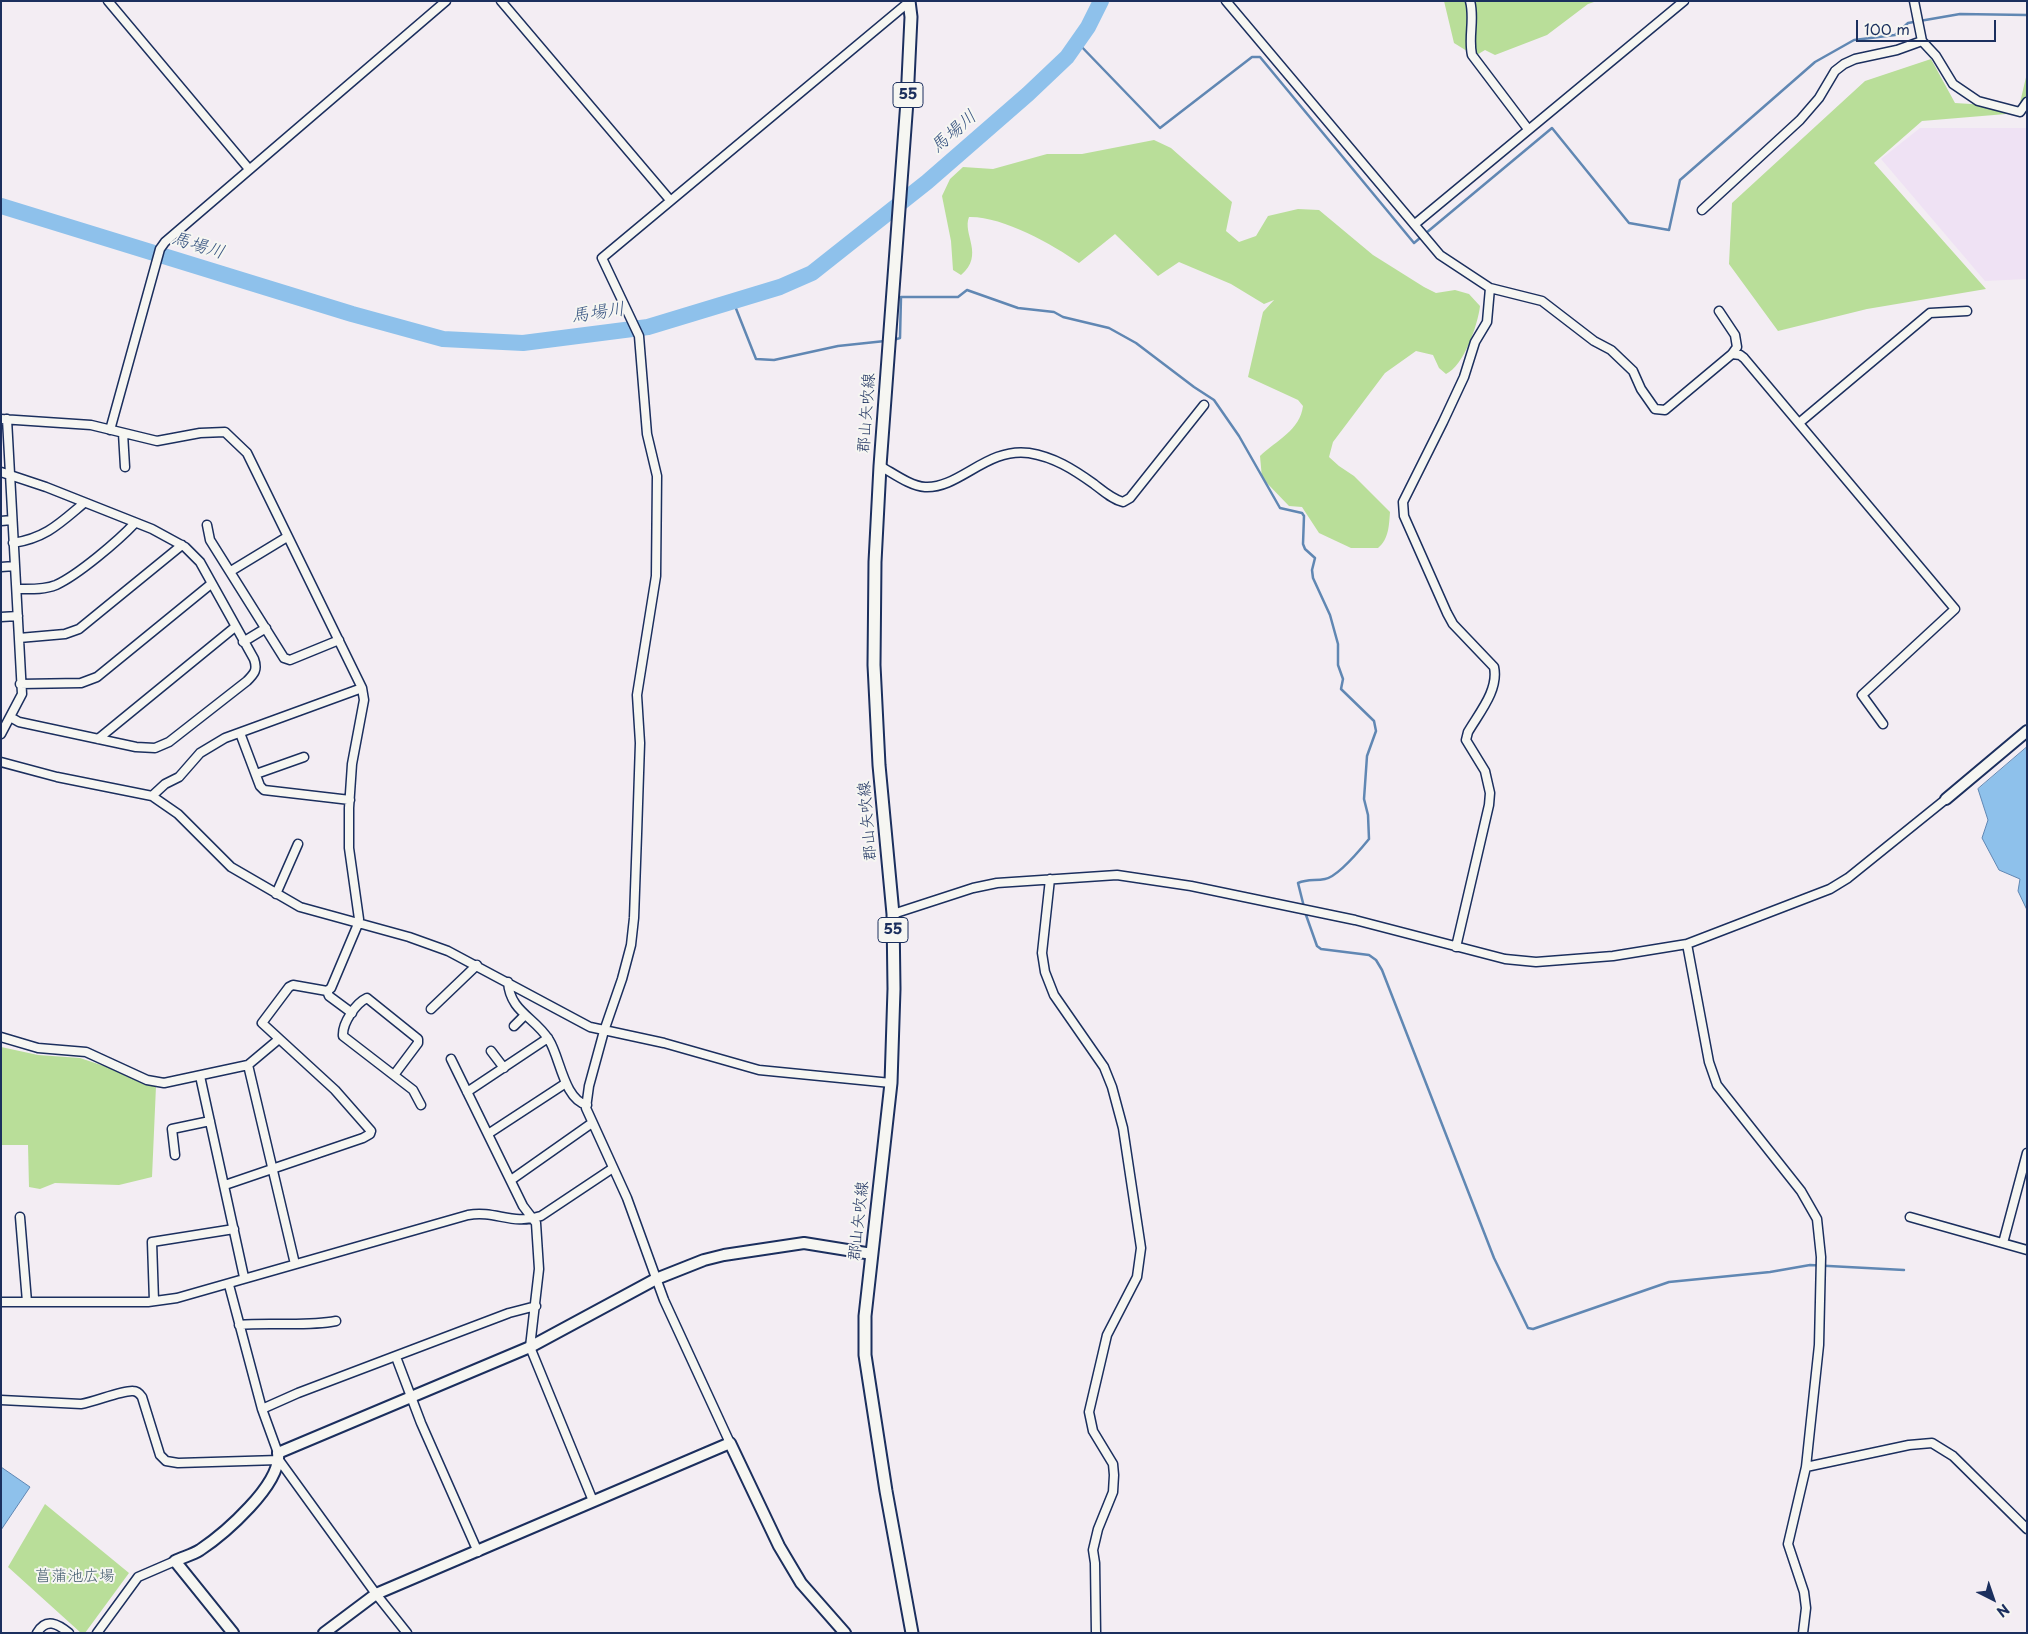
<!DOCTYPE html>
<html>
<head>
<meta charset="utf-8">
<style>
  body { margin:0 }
  #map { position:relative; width:2028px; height:1634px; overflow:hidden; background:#f3edf3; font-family:"Playpen Sans",sans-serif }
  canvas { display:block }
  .frame { position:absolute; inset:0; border:2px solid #1b2f5e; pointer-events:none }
  .north { position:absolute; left:1968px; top:1574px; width:50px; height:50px; -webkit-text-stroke:4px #f6f6f2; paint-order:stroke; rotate:139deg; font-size:14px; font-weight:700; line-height:20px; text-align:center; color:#1b2f5e }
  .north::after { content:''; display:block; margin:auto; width:18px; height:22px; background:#1b2f5e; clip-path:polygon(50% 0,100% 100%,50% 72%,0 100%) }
  .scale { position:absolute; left:1856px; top:20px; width:140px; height:22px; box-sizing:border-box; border:2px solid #1b2f5e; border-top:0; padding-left:6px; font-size:15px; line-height:18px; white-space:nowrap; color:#1b2f5e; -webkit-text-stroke:4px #f6f6f2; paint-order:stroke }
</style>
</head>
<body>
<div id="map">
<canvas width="2028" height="1634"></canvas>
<div class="frame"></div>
<div class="north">N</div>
<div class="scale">100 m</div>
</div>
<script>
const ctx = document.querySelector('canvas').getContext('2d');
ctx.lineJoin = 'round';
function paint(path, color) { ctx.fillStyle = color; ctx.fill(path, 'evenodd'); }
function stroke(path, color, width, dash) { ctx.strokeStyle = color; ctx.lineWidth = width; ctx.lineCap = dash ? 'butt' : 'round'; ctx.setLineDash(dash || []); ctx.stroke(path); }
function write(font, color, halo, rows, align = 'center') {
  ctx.font = font + ' "Playpen Sans","Klee One",sans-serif'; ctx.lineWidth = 4; ctx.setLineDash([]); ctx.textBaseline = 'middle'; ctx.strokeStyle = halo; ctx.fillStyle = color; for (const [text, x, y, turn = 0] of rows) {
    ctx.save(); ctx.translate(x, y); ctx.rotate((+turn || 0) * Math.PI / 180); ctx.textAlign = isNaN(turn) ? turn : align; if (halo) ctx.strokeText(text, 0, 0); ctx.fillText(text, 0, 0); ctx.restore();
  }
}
paint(new Path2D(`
  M1920,128H2027V279L1985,281L1881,159Z`), '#efe2f4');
paint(new Path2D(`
  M1444,1H1597L1588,4L1547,35L1495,55L1485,50L1475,56L1454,43Z
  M1931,59L1955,103L2019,107L2027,73V106L2006,114L1922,121L1874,163L1986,289L1867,309L1778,331L1729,264L1732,203L1865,81Z
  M1154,140L1171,148L1232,202L1226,231L1239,242L1256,236L1268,216L1298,209L1319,210L1373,255L1424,287L1436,293L1455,290L1469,294L1480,306C1478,324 1464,366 1446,374L1439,368L1433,355L1416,351L1385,373L1333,442L1329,457L1339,466L1354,476L1390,512C1389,525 1389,539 1378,548H1351L1319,533L1302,507L1289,506L1262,478L1260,456C1277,440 1300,430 1303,406L1298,400L1248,377L1263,312L1274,300L1264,304L1231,284L1179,262L1158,276L1115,234L1079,263C1052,244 1002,216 969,217C962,234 985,255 961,275L953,270L951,241L942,196L950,179L963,167L993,169L1047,154H1082Z
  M1,1047L38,1055L80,1058L110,1068L145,1085L156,1086L152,1177L119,1185L55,1183L40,1189L29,1187L28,1145H1Z
  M45,1504L129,1573L85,1633H81L8,1567Z`), '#b9de99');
const water = new Path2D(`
  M2027,747V910L2018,891L2020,879L1999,870L1982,838L1988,820L1978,789Z
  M1,1467L30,1487L1,1530Z`);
paint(water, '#8ec1eb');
stroke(water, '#6087b3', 1);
stroke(new Path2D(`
  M1077,42L1160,128L1252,57H1260L1414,243L1552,128L1629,223L1669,230L1680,180L1815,62L1854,40L1895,35L1908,23L1960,14L2027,15
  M733,301L756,359L774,360L838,346L885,341
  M893,340L900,338L901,297H958L967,290L1018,308L1054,312L1063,317L1109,328L1136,343L1194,387L1214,400L1239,436L1280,508L1302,513L1304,516L1303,544L1305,549L1315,558L1312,570L1313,578L1330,615L1338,644V665L1343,679L1341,689L1374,721L1376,731L1367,756L1364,799L1368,815L1369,839C1360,850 1337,877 1325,879C1315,881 1308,879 1298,883L1306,915L1317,946L1321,949L1369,955L1376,960L1382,970L1494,1258L1528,1328L1533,1329L1669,1282L1770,1272L1810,1265L1904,1270`), '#6087b3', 2.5);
stroke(new Path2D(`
  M1,206L352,314L443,339L523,343L648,327L780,287L812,273L927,182L1028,94L1067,57L1088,27L1101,1`), '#8ec1eb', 16);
const street = new Path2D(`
  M108,1L249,169
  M501,1L670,200
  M1226,1L1440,255L1490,288L1542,301L1594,341L1611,350L1633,371L1641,389L1655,409L1665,410L1732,354L1737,347L1735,335L1719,311
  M1470,1C1475,19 1468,37 1472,55L1528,129
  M1914,1L1922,41L1936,56L1953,84L1978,101L2020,112L2027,102
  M1702,210L1800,120L1819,98L1835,71L1844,64L1855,59L1897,50L1922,41
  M1415,224L1684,1
  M1732,354L1740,355L1744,358L1955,609L1862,695L1883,724
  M1,419L91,425L157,441L200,433L225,432L247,453L362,688L364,700L352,764L349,808V848L359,919L358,924L331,988L327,991L293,985L289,987L262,1023L335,1090L371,1131L370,1134L363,1138L225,1185
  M1799,423L1930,313L1967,311
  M110,430L160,249L165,242L446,1
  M123,433L125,467
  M880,466C893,473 910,486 925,487C959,489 987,447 1029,453C1054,457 1073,469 1094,484C1103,491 1112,499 1123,502L1130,498L1204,405
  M1,472L46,487L152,529L185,547L200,562L254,659C258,670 254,674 247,681L169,742L155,748L136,747L19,722L12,718
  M1,521L12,520
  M207,525L210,540L284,658L290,660L339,640
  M13,543C46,538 60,523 84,503
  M1,567L15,566
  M231,571L287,537
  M17,589C29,589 44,590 56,585C78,575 118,541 135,523
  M1,617L18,616
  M19,638L65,634L79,629L182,545
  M243,642L266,628
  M20,684L81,683L97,677L211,584
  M240,733L260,786L264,790L350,800
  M1,734L22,694L7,419
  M98,739L235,627
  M1,762L57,777L152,796L178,814L231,867L300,907L409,937L448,951L590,1027L664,1043L759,1070L891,1083
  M256,774L304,757
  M152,796L165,784L179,777L200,753L225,738L362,688
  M1050,879L1042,953L1045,972L1054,995L1104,1067L1112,1087L1123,1128L1141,1248L1137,1277L1107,1335L1089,1412L1093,1431L1113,1464L1114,1475L1113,1492L1098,1529L1093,1550L1095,1563L1096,1633
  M276,894L298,844
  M893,914L973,888L997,883L1117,875L1191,886L1355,920L1505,959L1536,962L1613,956L1687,944L1830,889L1848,878L1946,799
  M1687,944L1709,1062L1717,1085L1801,1191L1817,1219L1821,1257L1819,1345L1806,1467L1788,1544L1804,1592L1806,1608L1803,1633
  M1456,947L1489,805L1490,793L1485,771L1466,740L1468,732C1479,713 1499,690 1494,667L1453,624L1447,613L1404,516L1403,502L1443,422L1464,377L1475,342L1487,322L1490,288
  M508,982C510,1012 535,1017 549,1040C560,1057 564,1100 587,1105
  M327,991L329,996L352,1013
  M431,1009L477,965
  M514,1026L525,1015
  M1,1037L38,1048L86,1052L147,1080L164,1083L248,1065L279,1039
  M491,1051L504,1068
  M451,1059L523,1206L536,1223L539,1269L530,1347L593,1501
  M248,1065L295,1264
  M394,1075L418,1043V1039L367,998C356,1003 342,1023 343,1036L413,1090L421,1105
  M200,1076L244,1277
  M467,1092L548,1038
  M488,1134L566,1083
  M175,1155L172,1129L210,1121
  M511,1180L592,1123
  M20,1217L27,1302
  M1910,1217L2027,1250
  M2003,1243L2027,1153
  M229,1285L262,1409L278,1453
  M154,1301L152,1242L234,1229
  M1,1302H148L177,1298L468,1215C496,1210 512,1226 541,1216L613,1168
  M239,1325C272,1322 305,1327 336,1321
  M396,1357L421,1423L478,1552
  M1,1400L81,1404C95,1402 122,1390 133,1391C137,1391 140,1394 142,1397L160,1455L166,1461L178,1463L279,1460L376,1594L407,1633
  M262,1409L298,1393L509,1313L536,1306
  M730,1443L664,1300L627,1198L586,1108L589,1086L604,1031L622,979L631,945L634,918L637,834L640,743L637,695L656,576L657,476L647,434L639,336L602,258L909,2
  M1806,1467L1909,1445L1932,1443L1953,1456L2027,1529
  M37,1633C46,1617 58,1624 69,1633
  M97,1633L138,1577L175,1561`);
const secondary = new Path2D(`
  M1946,799L2027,731
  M233,1633L175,1561C183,1557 192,1555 200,1550C224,1534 282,1484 278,1453L530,1347L656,1279L704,1260L724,1255L804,1243L872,1254
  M324,1633L376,1594L730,1443L779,1546L801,1583L845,1633`);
const primary = new Path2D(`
  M909,1L911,17L907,101L880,466L875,562L874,665L879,765L893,914L894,989L891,1083L865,1316V1355L886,1491L912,1633`);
stroke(street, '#1b2f5e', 11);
stroke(secondary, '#1b2f5e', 14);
stroke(primary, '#1b2f5e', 15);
stroke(street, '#f6f6f2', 8);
stroke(secondary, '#f6f6f2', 10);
stroke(primary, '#f6f6f2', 11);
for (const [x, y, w] of [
  [908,95,30],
  [893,930,30]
]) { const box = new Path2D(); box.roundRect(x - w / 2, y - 12.5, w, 25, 4); ctx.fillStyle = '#f6f6f2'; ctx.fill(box); stroke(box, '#1b2f5e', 1); }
write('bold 15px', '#1b2f5e', null, [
  ["55",908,95],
  ["55",893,930]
]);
write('16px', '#1b2f5e', '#f6f6f2', [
  ["郡山矢吹線",867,413,-86],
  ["郡山矢吹線",868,821,-95],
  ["郡山矢吹線",859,1221,-84]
]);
write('16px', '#425b6d', '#f6f6f2', [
  ["菖蒲池広場",75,1577]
]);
write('italic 18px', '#385481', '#f6f6f2', [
  ["馬場川",954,132,-41],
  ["馬場川",198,246,17],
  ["馬場川",598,313,-8]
]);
</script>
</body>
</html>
